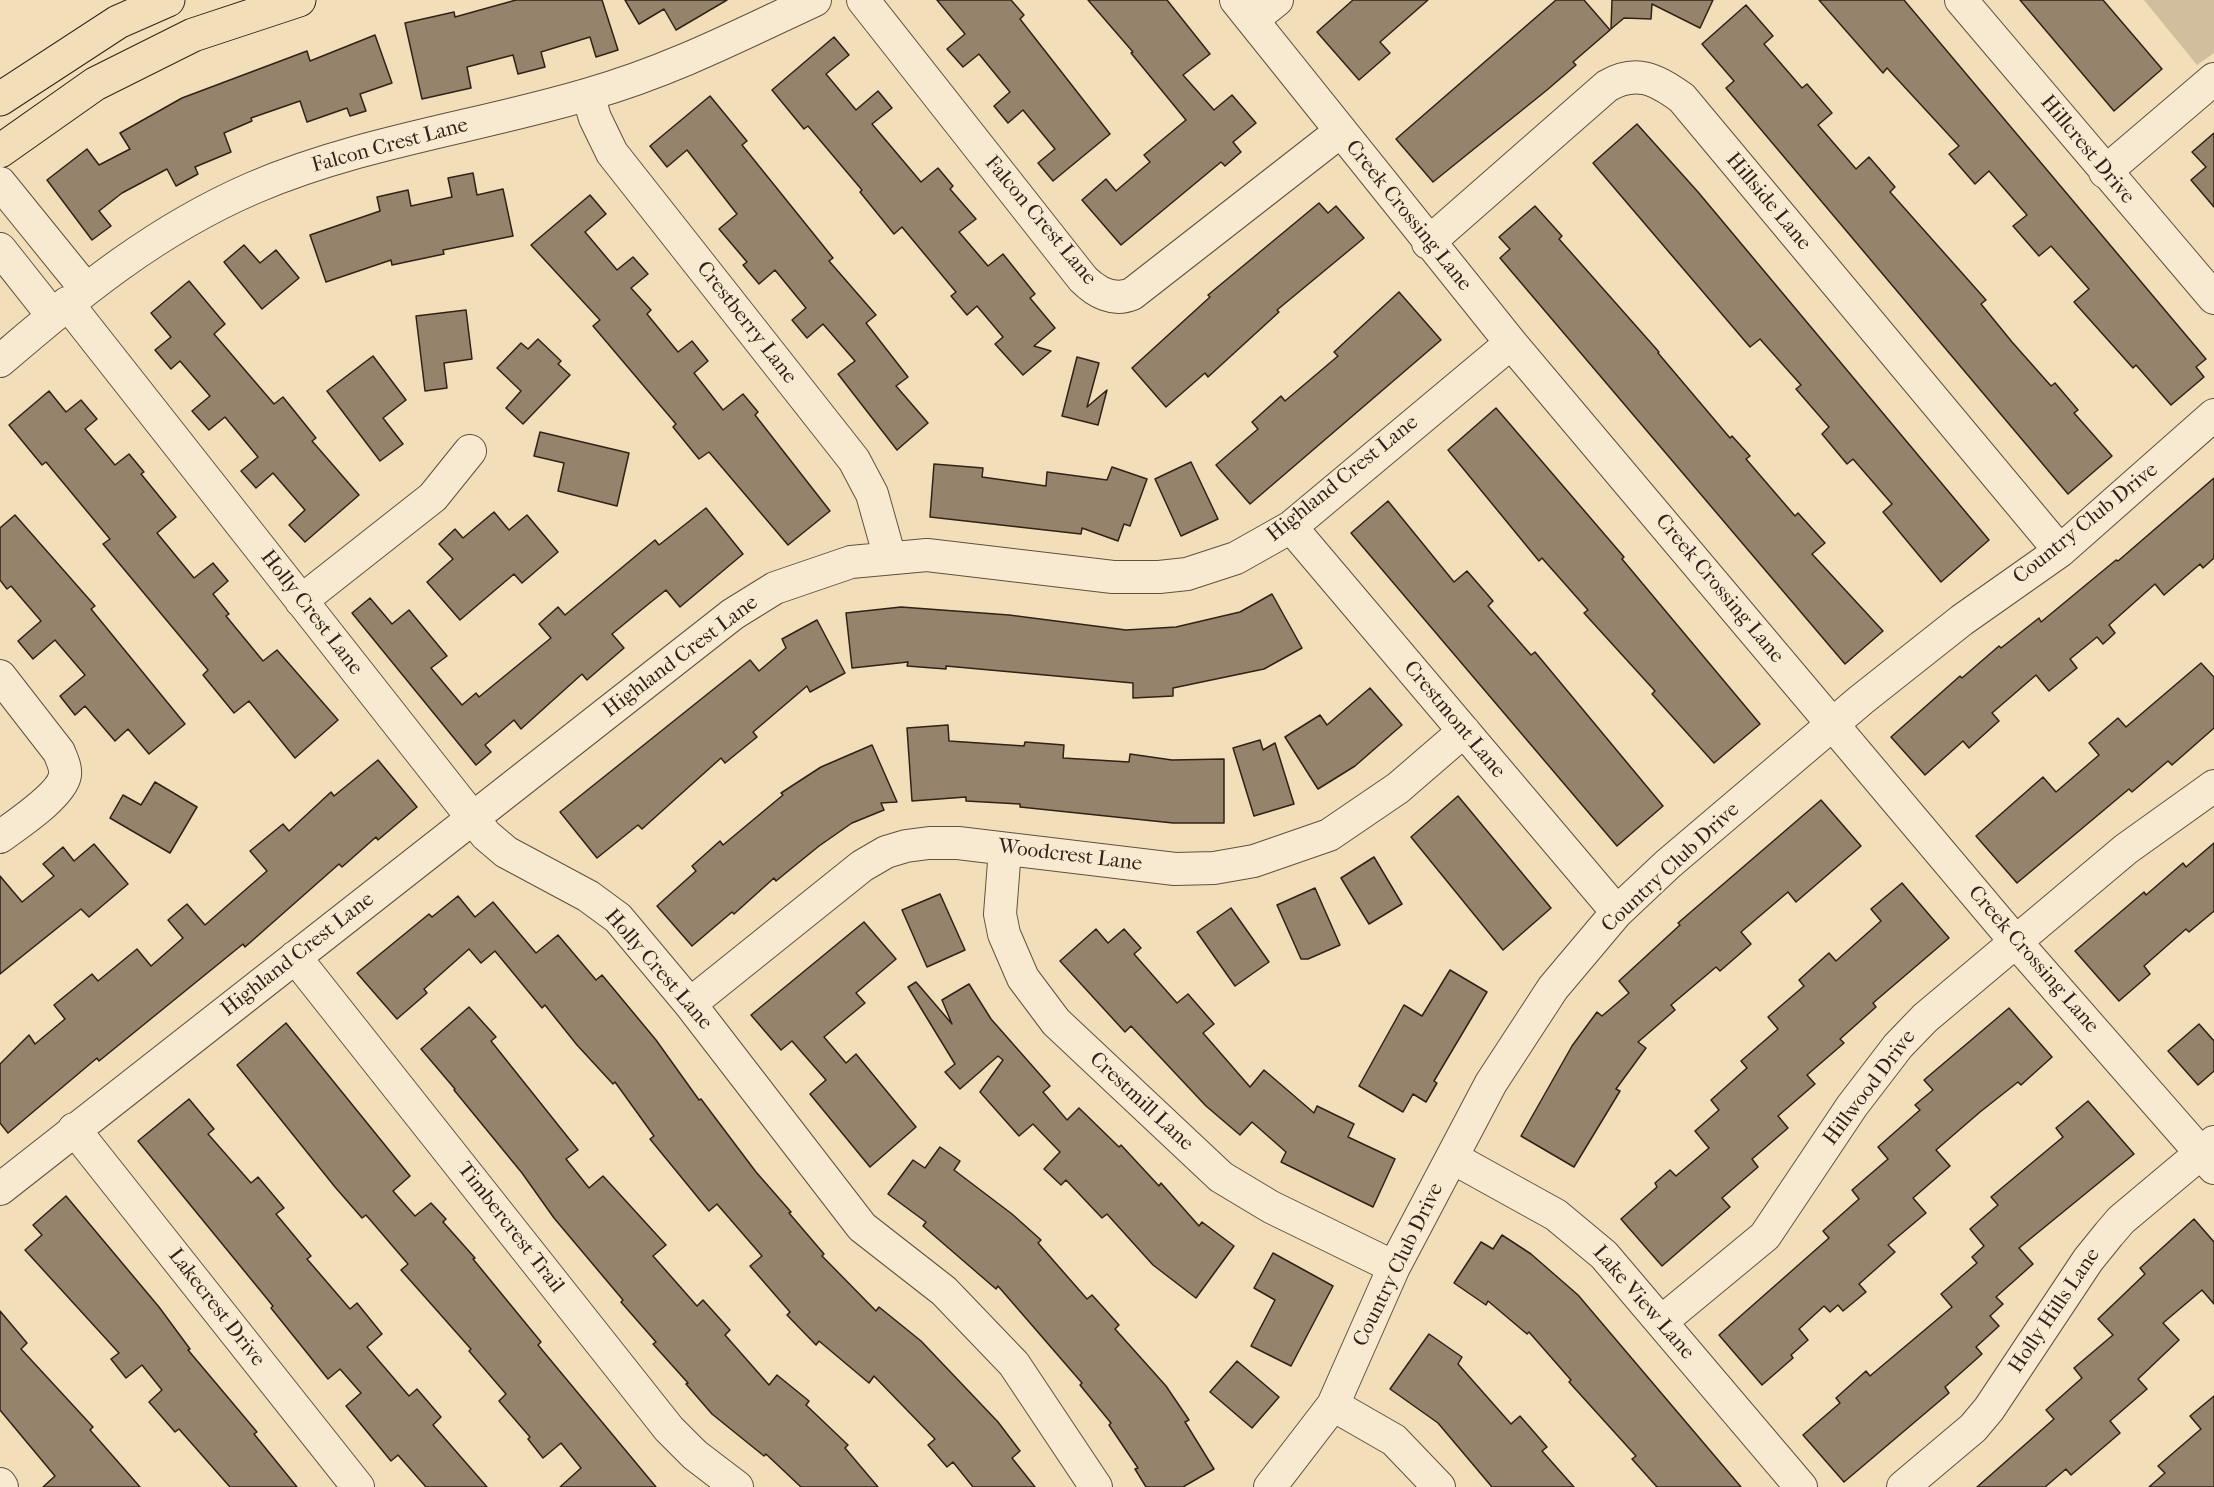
<!DOCTYPE html>
<html>
<head>
<meta charset="utf-8">
<style>
  body { margin:0 }
  canvas { display:block; background:#f2deb8 }
</style>
</head>
<body>
<canvas width="2214" height="1487"></canvas>
<script>
const ctx = document.querySelector('canvas').getContext('2d');
ctx.lineJoin = 'round';
function paint(path, color) { ctx.fillStyle = color; ctx.fill(path, 'evenodd'); }
function stroke(path, color, width, dash) { ctx.strokeStyle = color; ctx.lineWidth = width; ctx.lineCap = dash ? 'butt' : 'round'; ctx.setLineDash(dash || []); ctx.stroke(path); }
function write(font, color, halo, rows, align = 'center') {
  ctx.font = font + ' "IM FELL French Canon",serif'; ctx.lineWidth = 4.5; ctx.setLineDash([]); ctx.textBaseline = 'middle'; ctx.strokeStyle = halo; ctx.fillStyle = color; for (const [text, x, y, turn = 0] of rows) {
    ctx.save(); ctx.translate(x, y); ctx.rotate((+turn || 0) * Math.PI / 180); ctx.textAlign = isNaN(turn) ? turn : align; if (halo) ctx.strokeText(text, 0, 0); ctx.fillText(text, 0, 0); ctx.restore();
  }
}
paint(new Path2D(`
  M2144,0H2214V53L2197,65Z`), '#d1be9d');
const building = new Path2D(`
  M516,0H602L618,50L596,57L590,37L541,52L545,67L518,74L513,55L467,67L471,88L422,99L405,23L454,12L455,17Z
  M625,0H727L676,30L664,9L639,24Z
  M937,0H1011L1024,15L1020,19L1110,134L1053,181L1038,163L1055,149L1023,110L1008,123L994,106L1010,92L979,54L963,67L947,49L965,34Z
  M1088,0H1167L1210,54L1183,75L1214,110L1232,95L1256,123L1233,142L1241,152L1225,166L1221,162L1121,245L1082,200L1106,179L1116,191L1150,162L1144,155L1186,120L1131,53L1133,52Z
  M1353,0H1428L1380,42L1390,53L1359,80L1317,32Z
  M1556,0H1584L1610,30L1573,62L1576,65L1547,90L1433,182L1396,139Z
  M1612,0H1713L1700,28L1652,4L1651,19L1624,18L1611,29Z
  M1819,0H1904L2206,359L2196,367L2204,377L2171,405L2136,365L2133,368L2074,302L2089,289L2051,246L2039,256L2013,226L2027,215L1989,171L1975,184L1949,154L1959,146L1887,68L1883,73Z
  M2020,0H2103L2162,69L2114,111Z
  M1746,5L1773,36L1764,44L1802,88L1807,84L1832,113L1818,125L1856,169L1869,157L1895,187L1890,192L1986,300L1981,304L2012,342L2051,386L2055,383L2078,410L2074,413L2112,456L2068,494L1726,88L1734,81L1702,44Z
  M375,35L392,83L360,94L366,111L350,116L347,108L307,122L300,101L251,118L252,121L224,133L231,152L195,167L198,174L176,186L167,169L122,193L99,211L111,226L92,240L47,180L87,149L99,165L130,149L120,133L182,98L307,51L310,61Z
  M834,37L849,55L826,74L856,110L878,91L892,108L872,124L921,182L938,168L953,186L950,189L976,219L959,232L988,266L1003,254L1035,294L1030,298L1055,328L1034,346L1051,351L1023,375L995,344L1003,337L977,306L967,315L951,296L956,292L902,227L894,234L860,192L862,190L808,126L804,129L772,90Z
  M710,96L747,141L742,145L833,258L829,261L876,315L866,323L908,377L896,386L928,423L897,450L838,374L855,361L823,324L807,338L792,320L806,308L775,270L759,284L743,265L747,262L719,229L737,214L687,150L667,167L650,146Z
  M1637,124L1698,192L1989,540L1941,582L1883,512L1892,504L1853,459L1847,464L1822,434L1829,427L1796,389L1801,385L1760,339L1750,347L1593,163Z
  M2214,133V207L2191,180L2206,167L2192,152Z
  M473,173L477,195L503,189L513,236L443,250L444,254L392,265L391,260L326,282L310,235L380,211L377,197L408,190L411,206L452,197L448,178Z
  M590,195L606,214L585,232L617,270L633,257L648,274L631,288L651,310L647,314L678,352L692,341L708,361L694,373L723,410L743,394L758,412L755,415L830,511L788,545L709,452L699,459L673,427L676,424L593,326L600,320L531,245Z
  M1319,203L1328,213L1336,206L1364,238L1277,310L1279,312L1208,377L1205,373L1166,407L1132,368L1210,297L1208,295Z
  M1535,206L1562,236L1559,239L1659,352L1658,353L1730,438L1732,436L1750,456L1746,459L1795,516L1798,513L1825,543L1812,554L1883,631L1845,664L1500,258L1510,249L1499,237Z
  M244,245L260,263L276,250L299,278L262,309L224,262Z
  M189,281L225,324L214,334L274,404L283,397L316,438L312,441L359,495L305,542L289,525L305,510L273,473L256,488L241,471L258,457L225,417L209,430L192,411L210,396L180,361L171,369L155,350L171,337L151,313Z
  M1399,292L1441,340L1250,504L1216,465L1258,429L1252,422L1281,396L1285,401L1338,356L1334,352Z
  M466,310L472,359L444,363L447,388L425,391L416,316Z
  M538,339L561,361L558,364L570,375L523,424L506,408L521,391L497,368L521,343L528,349Z
  M373,356L406,400L383,418L403,444L380,461L327,391Z
  M1077,357L1099,363L1087,407L1107,390L1098,425L1062,416Z
  M49,391L66,412L81,400L97,419L85,429L115,465L129,454L144,472L141,474L176,517L157,533L194,578L213,563L228,581L213,594L229,614L226,616L263,661L277,650L338,720L295,758L249,701L234,713L203,675L208,670L103,544L110,539L46,462L42,465L9,425Z
  M1496,408L1624,557L1622,559L1760,724L1714,763L1652,694L1655,691L1584,613L1588,610L1542,558L1539,561L1448,450Z
  M540,432L629,453L617,506L558,491L564,463L534,456Z
  M1191,462L1218,519L1181,536L1155,479Z
  M934,464L983,468L982,477L1046,486L1047,472L1107,480L1112,467L1147,479L1130,526L1124,524L1118,541L1082,528L1081,534L930,517Z
  M2214,478V558L2203,568L2200,564L2164,595L2155,584L2109,625L2115,633L2103,644L2097,637L2070,659L2077,668L2049,691L2036,675L1992,713L1999,721L1969,748L1963,741L1925,775L1891,737L1960,676L1962,678L1999,646L2001,648L2039,618L2041,622L2116,560L2118,561Z
  M1388,501L1454,582L1467,571L1493,601L1488,606L1531,655L1535,652L1663,806L1617,846L1351,533Z
  M706,508L743,554L680,607L666,590L646,606L612,634L624,648L587,680L582,674L521,729L514,720L485,745L491,752L476,765L352,613L370,598L392,624L409,610L447,656L431,668L462,705L476,693L479,697L551,638L539,624L558,607L565,615L655,540L659,545Z
  M494,512L509,530L527,515L558,552L522,583L514,574L460,620L427,582L453,559L439,544L455,529L463,538Z
  M15,515L95,606L91,609L185,724L149,754L128,729L115,741L85,706L75,715L60,696L85,675L55,640L33,659L18,641L41,621L11,586L7,589L0,580V528Z
  M1272,594L1302,648L1264,669L1173,688V696L1133,698V683L946,666V669L907,666L908,662L852,668L846,613L901,607L1009,615L1126,630L1176,627L1240,612Z
  M817,620L845,673L810,692L807,686L753,732L757,737L725,763L721,758L642,829L638,825L597,858L560,812L750,660L759,671L786,648L782,639Z
  M2201,663L2214,677V728L2172,765L2168,761L2132,792L2129,789L2017,883L1976,836L2043,777L2056,792L2099,755L2089,743L2118,718L2126,727Z
  M1370,688L1402,725L1355,766L1318,789L1285,737L1320,715L1327,725Z
  M948,725L949,741L1024,746L1025,742L1064,745L1063,758L1129,762L1130,754L1172,760L1224,759V823H1173L1020,807V804L966,801V797L912,801L907,728Z
  M1260,740L1263,750L1275,743L1294,804L1254,816L1233,748Z
  M872,745L897,802L881,803L884,810L852,823L819,846L776,881L774,878L734,914L732,912L692,946L657,906L696,871L692,866L720,841L723,845L783,795L781,793L821,767Z
  M378,760L417,807L378,840L376,837L342,867L339,864L245,947L243,944L99,1061L97,1058L8,1133L0,1123V1064L29,1035L35,1044L65,1019L54,1005L92,974L98,981L137,949L151,966L183,938L168,920L187,904L205,925L267,871L250,851L283,824L289,831L331,792L334,796Z
  M155,782L197,807L170,853L110,818L123,795L141,805Z
  M1458,796L1551,908L1503,950L1411,837Z
  M1821,800L1861,846L1796,902L1788,892L1741,932L1751,944L1720,971L1716,967L1671,1005L1675,1010L1638,1042L1646,1048L1616,1089L1620,1091L1574,1167L1521,1136L1572,1046L1597,1012L1602,1016L1629,993L1619,981L1680,925L1678,923Z
  M2214,843V911L2189,932L2186,929L2144,966L2150,974L2119,1001L2075,951L2144,892L2146,895L2183,863L2186,867Z
  M94,844L128,884L89,917L81,909L0,974V876L22,902L54,876L43,864L63,847L74,861Z
  M1374,857L1402,904L1369,924L1341,878Z
  M1902,883L1949,938L1873,1003L1876,1007L1840,1039L1844,1043L1807,1075L1815,1084L1778,1116L1788,1128L1752,1159L1758,1167L1722,1198L1730,1207L1662,1266L1621,1219L1657,1187L1655,1183L1670,1170L1676,1176L1709,1148L1695,1131L1719,1110L1711,1100L1747,1068L1741,1061L1778,1029L1768,1017L1804,986L1799,980L1829,953L1836,961L1881,921L1871,909Z
  M1315,888L1340,945L1308,959H1301L1277,905Z
  M940,894L965,950L927,967L902,910Z
  M458,896L475,917L493,902L536,953L558,935L596,980L602,975L656,1040L699,1100L701,1099L756,1172L791,1212L789,1213L824,1254L822,1256L876,1311L879,1307L921,1341L998,1422L1020,1451L1012,1458L1035,1487H973L953,1462L947,1467L928,1445L935,1439L874,1376L869,1383L819,1341L816,1345L787,1315L790,1312L750,1266L762,1256L717,1204L709,1211L650,1139L654,1136L615,1082L613,1084L577,1045L545,1005L542,1008L495,951L481,963L469,949L424,989L427,993L397,1019L357,973L429,914L432,917Z
  M1231,908L1269,962L1235,986L1197,932Z
  M864,922L896,959L856,993L865,1003L824,1037L846,1063L856,1054L916,1127L870,1167L810,1094L826,1080L792,1041L781,1050L751,1015Z
  M1096,929L1108,943L1124,929L1141,948L1134,954L1177,1003L1188,994L1214,1024L1203,1033L1250,1087L1264,1070L1314,1113L1317,1106L1354,1124L1348,1137L1395,1159L1373,1207L1281,1162L1286,1152L1252,1122L1240,1135L1206,1106L1131,1026L1125,1032L1060,961Z
  M1450,970L1487,992L1434,1081L1437,1083L1426,1102L1413,1094L1403,1112L1359,1086L1404,1005L1422,1016Z
  M916,982L952,1024L942,1000L969,984L991,1019L1050,1086L1043,1092L1067,1120L1079,1108L1119,1147L1121,1145L1159,1186L1161,1183L1199,1226L1202,1222L1234,1246L1196,1298L1153,1265L1107,1214L1102,1218L1066,1180L1061,1185L1044,1169L1060,1152L1033,1124L1019,1136L980,1092L1003,1060L998,1056L960,1089L945,1072L955,1064L908,987Z
  M469,1007L496,1037L491,1041L578,1150L566,1159L589,1188L603,1176L666,1245L653,1256L697,1306L703,1300L730,1330L725,1335L769,1385L777,1375L809,1401L806,1405L848,1445L845,1448L878,1487H801L766,1454L764,1456L712,1414L686,1384L688,1383L653,1344L656,1342L621,1302L623,1300L554,1218L522,1173L454,1090L455,1089L421,1049Z
  M2009,1008L2052,1057L2021,1085L2018,1082L1980,1112L1936,1150L1950,1166L1913,1198L1926,1213L1888,1245L1895,1252L1859,1284L1866,1292L1843,1311L1838,1305L1830,1312L1824,1306L1799,1329L1808,1340L1791,1355L1793,1358L1762,1385L1719,1335L1829,1238L1823,1231L1859,1199L1852,1190L1888,1159L1878,1147L1920,1110L1915,1105L1933,1090L1924,1080Z
  M286,1023L410,1176L393,1191L415,1216L431,1203L446,1219L443,1222L475,1258L473,1259L541,1342L538,1345L656,1487H560L581,1468L561,1443L543,1458L528,1439L530,1437L499,1401L506,1394L469,1351L471,1349L401,1270L408,1264L366,1215L362,1218L335,1187L237,1065Z
  M2199,1024L2214,1041V1071L2198,1085L2168,1051Z
  M189,1099L214,1129L208,1134L251,1183L258,1177L284,1208L276,1214L311,1256L307,1259L350,1309L357,1303L382,1334L367,1347L409,1396L417,1389L441,1417L433,1425L487,1487H426L398,1455L391,1461L346,1406L361,1393L340,1369L328,1379L271,1308L273,1306L138,1141Z
  M2088,1101L2134,1154L2019,1248L2033,1264L1996,1297L2003,1304L1990,1316L1999,1326L1976,1347L1982,1354L1945,1387L1949,1393L1844,1482L1803,1435L1840,1403L1836,1398L1866,1371L1870,1376L1952,1307L1941,1294L1977,1263L1972,1257L1984,1246L1970,1229L1998,1205L1991,1197L2063,1137L2056,1128Z
  M940,1147L960,1161L954,1170L1012,1214L1041,1240L1038,1243L1087,1299L1092,1295L1119,1325L1115,1329L1166,1386L1189,1420L1185,1422L1214,1469L1183,1487H1146L1135,1469L1138,1468L1109,1425L1111,1423L1080,1385L1082,1383L998,1286L996,1289L923,1226L926,1222L888,1194L913,1160L925,1168Z
  M66,1196L159,1307L190,1349L188,1350L257,1432L254,1434L297,1487H230L179,1429L175,1432L149,1402L162,1390L142,1365L126,1378L111,1359L119,1353L25,1250L42,1235L33,1225Z
  M2194,1219L2214,1242V1304L2202,1290L2163,1323L2179,1340L2138,1379L2147,1389L2110,1421L2120,1433L2071,1475L2066,1469L2045,1487H1977L2054,1419L2046,1410L2082,1378L2074,1368L2113,1335L2098,1319L2145,1274L2140,1268Z
  M1502,1235L1531,1254L1578,1295L1741,1487H1657L1632,1459L1636,1456L1569,1382L1571,1380L1529,1332L1527,1334L1488,1301L1486,1305L1454,1283L1481,1242L1493,1249Z
  M1273,1253L1333,1286L1291,1366L1251,1346L1275,1300L1254,1288Z
  M0,1311L27,1343L21,1349L93,1427L90,1430L140,1487H43L55,1476L0,1410Z
  M1429,1334L1462,1357L1458,1364L1511,1424L1520,1416L1547,1447L1542,1451L1574,1487H1492L1438,1423L1390,1389Z
  M1237,1361L1279,1397L1252,1428L1210,1392Z
  M2214,1396V1487H2149L2165,1473L2158,1466L2201,1429L2190,1416Z`);
paint(building, '#95846b');
stroke(building, '#302218', 1.5);
const minor = new Path2D(`
  M863,0L1083,279C1096,292 1113,302 1132,294L1341,131
  M1236,0L1511,343L2016,942L2214,1168
  M1961,0L2214,298
  M1252,20L1277,0
  M588,95L595,118L612,153L854,460L872,494L890,558
  M2105,172L2214,79
  M0,183L85,288
  M1428,243L1607,86C1636,69 1656,79 1682,98L2060,551
  M0,249L53,316
  M67,303L486,835L506,852L588,896L618,918L690,1004L862,1227L944,1291L1014,1364L1096,1487
  M0,361C80,292 156,230 253,188C360,142 478,127 589,94C670,71 740,35 815,0
  M1291,527L1617,912
  M301,601L433,497L470,451
  M0,676L59,752C62,760 66,767 65,775C62,795 16,825 0,837
  M1005,849L1000,914L1004,934L1023,978L1056,1022L1221,1177L1271,1207L1394,1267
  M295,957L669,1429L695,1455L737,1487
  M690,1004L862,866L886,852L906,846L929,843H958L1175,869L1214,868L1254,861L1329,835L1398,788L1464,731
  M74,1129L358,1487
  M1453,1158L1556,1215L1604,1255L1801,1487
  M0,1189L733,614L775,588L851,562L927,555L1113,577H1159L1187,574L1236,558L1291,527L1511,343
  M1661,1322L1765,1236L1852,1106L1898,1046L1925,1018L2126,849L2214,786
  M1333,1405L1394,1440L1439,1487
  M0,1484L2,1487
  M1270,1487L1333,1405L1394,1267L1491,1083L1553,988L1617,912L1668,864L1861,700L1962,620L2060,551L2214,415
  M1903,1487L1973,1428L1989,1409L2088,1260L2109,1234L2121,1220L2214,1142`);
const major = new Path2D(`
  M0,99L118,22L168,0
  M0,151L95,84L193,35L299,0`);
stroke(minor, '#605140', 34);
stroke(major, '#302218', 35);
stroke(minor, '#f7ead1', 32);
stroke(major, '#f2deb8', 33);
write('21px', '#302218', '#f7ead1', [
  ["Falcon Crest Lane",390,146,-15],
  ["Hillcrest Drive",2087,150,50],
  ["Hillside Lane",1768,202,50],
  ["Creek Crossing Lane",1408,216,51],
  ["Falcon Crest Lane",1040,221,50],
  ["Crestberry Lane",746,323,52],
  ["Highland Crest Lane",1343,479,-39],
  ["Country Club Drive",2086,524,-39],
  ["Creek Crossing Lane",1719,589,50],
  ["Holly Crest Lane",311,613,52],
  ["Highland Crest Lane",681,657,-37],
  ["Crestmont Lane",1454,720,50],
  ["Woodcrest Lane",1070,856,7],
  ["Country Club Drive",1671,868,-43],
  ["Highland Crest Lane",298,955,-38],
  ["Creek Crossing Lane",2033,960,49],
  ["Holly Crest Lane",658,970,49],
  ["Hillwood Drive",1870,1088,-53],
  ["Crestmill Lane",1141,1102,43],
  ["Timbercrest Trail",510,1228,52],
  ["Country Club Drive",1399,1265,-64],
  ["Lake View Lane",1643,1303,49],
  ["Lakecrest Drive",216,1308,52],
  ["Holly Hills Lane",2055,1311,-56]
]);
</script>
</body>
</html>
